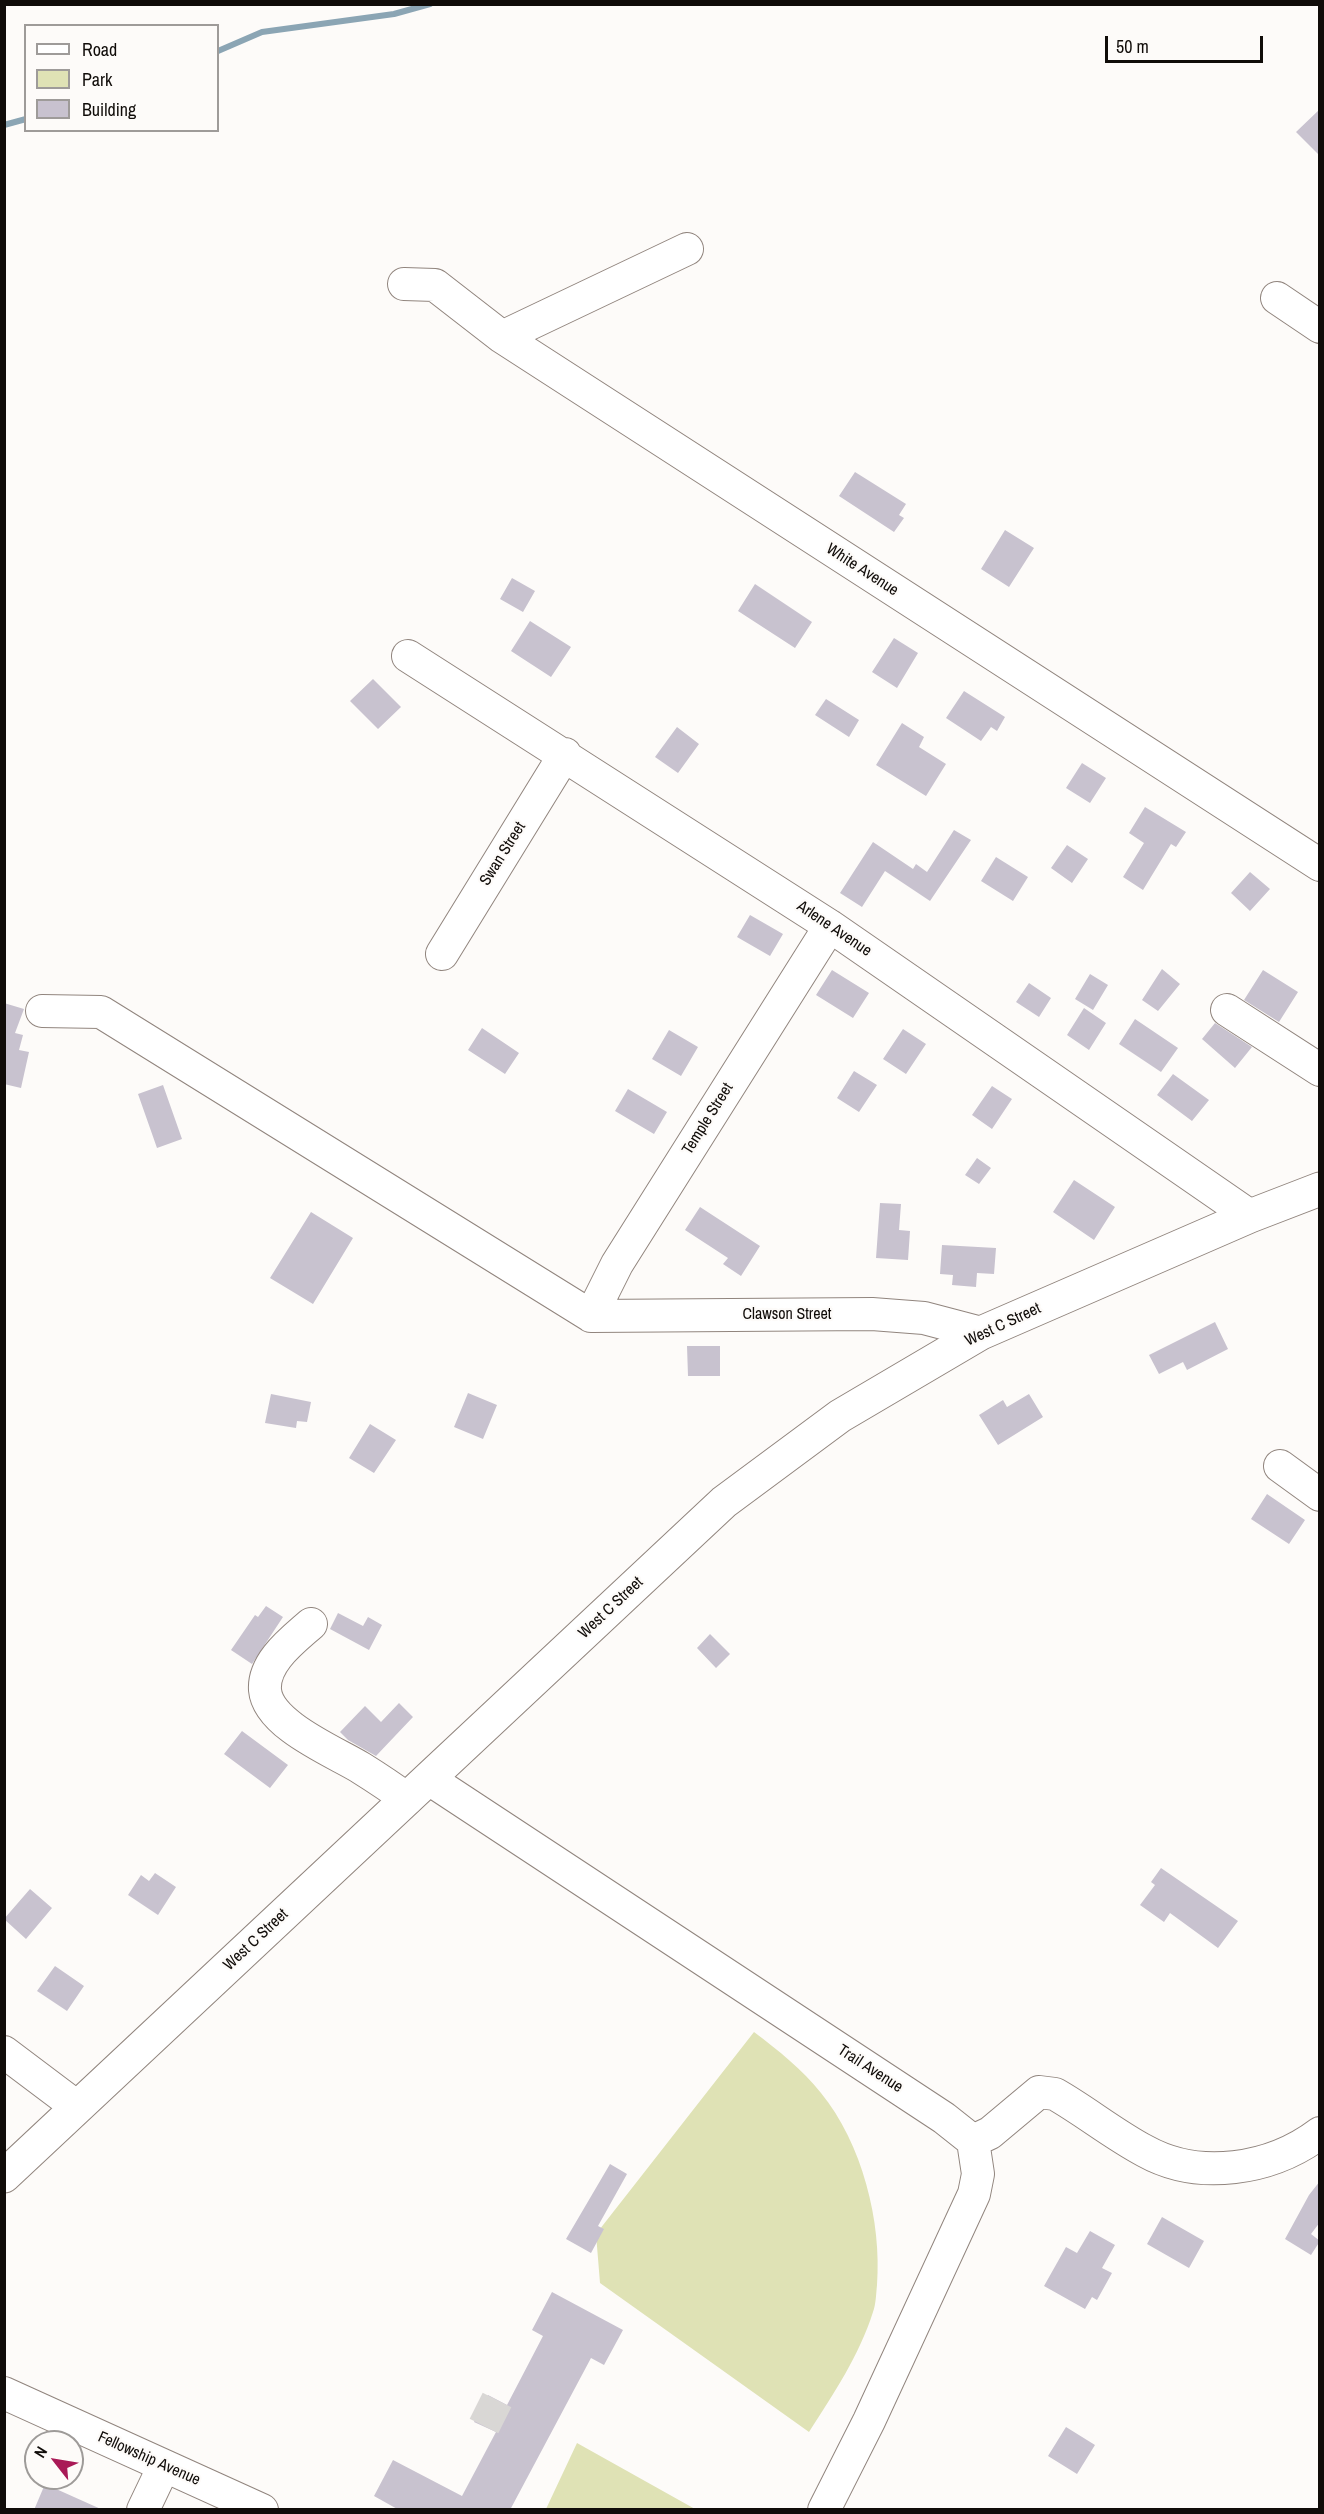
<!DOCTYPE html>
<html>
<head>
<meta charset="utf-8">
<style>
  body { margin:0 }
  #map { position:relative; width:1324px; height:2514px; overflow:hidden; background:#fdfbf9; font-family:"Archivo Narrow",sans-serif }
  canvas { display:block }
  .frame { position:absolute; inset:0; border:6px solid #100c09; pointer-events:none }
  .legend { position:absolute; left:24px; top:24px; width:195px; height:108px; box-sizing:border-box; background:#fdfbf9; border:2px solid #9e9b99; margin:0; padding:8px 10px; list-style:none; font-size:18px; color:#100c09 }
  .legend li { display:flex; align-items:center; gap:12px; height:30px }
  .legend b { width:30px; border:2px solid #9e9b99 }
  .north { position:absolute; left:24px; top:2430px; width:60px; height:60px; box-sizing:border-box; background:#fdfbf9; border:2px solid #9e9b99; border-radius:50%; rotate:301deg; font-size:16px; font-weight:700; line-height:24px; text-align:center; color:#100c09 }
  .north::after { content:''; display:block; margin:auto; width:21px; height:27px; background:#a91a57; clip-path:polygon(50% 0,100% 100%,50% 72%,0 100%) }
  .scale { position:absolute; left:1105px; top:36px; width:158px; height:27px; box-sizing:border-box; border:3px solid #100c09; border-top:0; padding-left:8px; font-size:18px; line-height:21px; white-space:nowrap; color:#100c09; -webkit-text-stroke:4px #fdfbf9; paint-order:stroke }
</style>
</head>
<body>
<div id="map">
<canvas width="1324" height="2514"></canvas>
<div class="frame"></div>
<ul class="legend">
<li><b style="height:8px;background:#fff"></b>Road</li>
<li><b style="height:16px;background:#dfe2b5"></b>Park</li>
<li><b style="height:16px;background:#c8c2cf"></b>Building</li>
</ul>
<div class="north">N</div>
<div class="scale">50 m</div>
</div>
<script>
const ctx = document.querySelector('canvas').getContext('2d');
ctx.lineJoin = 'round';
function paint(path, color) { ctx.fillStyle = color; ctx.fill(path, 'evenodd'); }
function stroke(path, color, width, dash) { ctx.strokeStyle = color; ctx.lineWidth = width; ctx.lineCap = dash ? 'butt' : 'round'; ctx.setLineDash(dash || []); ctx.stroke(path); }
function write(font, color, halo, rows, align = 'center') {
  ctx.font = font + ' "Archivo Narrow",sans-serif'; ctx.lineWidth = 4.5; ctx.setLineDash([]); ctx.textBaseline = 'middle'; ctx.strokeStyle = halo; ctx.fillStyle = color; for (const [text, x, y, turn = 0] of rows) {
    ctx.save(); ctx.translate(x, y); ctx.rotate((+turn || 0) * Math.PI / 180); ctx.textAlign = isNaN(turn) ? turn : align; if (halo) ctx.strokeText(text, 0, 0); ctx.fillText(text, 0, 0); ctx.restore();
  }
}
paint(new Path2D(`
  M754,2032C779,2051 802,2069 821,2093C862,2143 882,2222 877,2285C876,2294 876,2304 873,2312C859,2356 834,2393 809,2432L600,2283L596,2234Z
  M577,2443L695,2509H546Z`), '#dfe2b5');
stroke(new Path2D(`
  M218,51L262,32L394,14L430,4
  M4,125L26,119`), '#8ba5b4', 6);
paint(new Path2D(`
  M1320,109V156L1296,132Z
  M855,472L906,504L899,515L904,518L894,532L839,496Z
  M1005,530L1034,548L1009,587L981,569Z
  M512,578L535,591L523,612L500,599Z
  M755,584L812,622L795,648L738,611Z
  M530,621L571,647L551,677L511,651Z
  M894,638L918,653L897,688L872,672Z
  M373,679L401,707L378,729L350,701Z
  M964,691L1005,717L997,731L991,727L981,741L946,718Z
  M826,699L859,720L849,737L815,715Z
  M902,723L924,737L919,747L946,764L926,796L876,765Z
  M677,727L699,744L678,773L655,757Z
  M1082,763L1106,778L1090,803L1066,788Z
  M1145,807L1186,832L1176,847L1171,844L1143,890L1123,877L1144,843L1129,833Z
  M954,830L971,840L930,901L885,871L862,907L840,893L873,842L913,869L916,864L927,872Z
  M1067,845L1088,859L1072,883L1051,868Z
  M996,857L1028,877L1013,901L981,881Z
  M1250,872L1270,889L1250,911L1231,893Z
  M750,915L783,934L770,956L737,937Z
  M1162,969L1180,984L1158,1011L1142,1000Z
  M832,970L869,993L853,1018L816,995Z
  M1263,970L1298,992L1279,1022L1244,1000Z
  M1090,974L1108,985L1093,1010L1075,999Z
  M1029,983L1051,998L1039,1017L1016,1002Z
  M4,1003L24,1009L15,1033L23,1035L19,1050L29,1052L21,1088L4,1084Z
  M1084,1008L1106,1023L1089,1050L1067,1035Z
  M1135,1019L1178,1048L1161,1072L1119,1044Z
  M1215,1023L1252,1047L1235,1068L1202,1039Z
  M482,1028L519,1053L505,1074L468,1050Z
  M903,1029L926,1044L906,1074L883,1059Z
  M669,1030L698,1047L681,1076L652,1059Z
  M854,1071L877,1085L859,1112L837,1098Z
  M1173,1074L1209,1100L1192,1121L1157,1095Z
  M163,1085L182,1139L157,1148L138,1094Z
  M992,1086L1012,1099L992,1129L972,1115Z
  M628,1089L667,1112L654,1134L615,1111Z
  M977,1158L991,1168L979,1184L965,1175Z
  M1074,1180L1115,1207L1094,1240L1053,1212Z
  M880,1203L901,1204L899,1230L910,1231L908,1260L876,1258Z
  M700,1207L760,1246L741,1276L723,1264L728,1258L685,1230Z
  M311,1212L353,1238L313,1304L270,1278Z
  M942,1245L996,1248L994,1274L977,1273L976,1287L952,1285L953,1275L940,1274Z
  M1215,1322L1228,1349L1187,1370L1183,1362L1159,1374L1149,1355Z
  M687,1346H720V1376H688Z
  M468,1393L497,1405L483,1439L454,1427Z
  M271,1394L311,1402L307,1422L297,1421L296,1428L265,1423Z
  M1029,1394L1043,1417L998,1445L979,1415L1003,1400L1007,1407Z
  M370,1424L396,1440L374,1473L349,1458Z
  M1267,1494L1305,1520L1289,1544L1251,1519Z
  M266,1606L283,1617L252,1664L231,1650L255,1615L258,1617Z
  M338,1613L363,1626L368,1617L382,1625L369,1650L330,1629Z
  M710,1634L730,1654L716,1668L697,1648Z
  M399,1703L413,1717L376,1756L348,1740L340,1732L365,1706L381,1722Z
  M242,1731L288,1765L270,1788L224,1754Z
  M1161,1868L1238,1921L1218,1948L1170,1913L1164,1922L1140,1905L1155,1885L1151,1882Z
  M155,1873L176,1887L158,1915L128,1895L141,1875L149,1881Z
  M30,1889L52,1908L26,1939L4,1919Z
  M55,1966L84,1986L67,2011L37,1991Z
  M610,2164L627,2174L598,2226L604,2229L591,2253L566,2239Z
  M1320,2181V2222L1311,2234L1320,2241L1311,2255L1285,2239L1309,2195Z
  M1162,2217L1204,2241L1189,2268L1147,2244Z
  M1090,2231L1115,2245L1102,2268L1112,2273L1097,2300L1092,2297L1085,2309L1044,2286L1066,2247L1077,2253Z
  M552,2292L623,2330L604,2365L591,2358L510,2510H399L374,2496L393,2460L462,2496L496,2432L474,2422L488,2395L507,2405L543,2336L532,2330Z
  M1066,2427L1095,2445L1077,2474L1048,2456Z
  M45,2484L103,2510H34Z`), '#c8c2cf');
stroke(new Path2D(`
  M484,2426L497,2400`), '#d9d7d5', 32, [32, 16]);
const minor = new Path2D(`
  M404,284L435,285L502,337L1320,865
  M1277,298L1320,327
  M502,337L687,249
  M408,656L830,926L1250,1216
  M442,954L565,754
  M1227,1010L1320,1070
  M42,1011L101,1012L591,1316
  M591,1316L617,1264L830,926
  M591,1316L872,1314L924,1318L981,1333
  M1280,1466L1320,1495
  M311,1624C293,1640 263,1662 265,1690C268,1725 335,1752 361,1768C377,1778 392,1788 407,1799
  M429,1779L944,2118L973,2141L978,2174L974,2194L869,2421L824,2510
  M4,2052L77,2107
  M973,2141L990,2133L1039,2092L1055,2094C1085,2111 1113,2134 1145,2151C1199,2181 1271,2170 1320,2133
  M4,2393L262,2510
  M143,2510L164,2466`);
const major = new Path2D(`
  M4,2176L724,1502L840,1416L981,1333L1250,1216L1320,1189`);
stroke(minor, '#91857e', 34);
stroke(major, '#91857e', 35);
stroke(minor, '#fff', 32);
stroke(major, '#fff', 33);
write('16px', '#100c09', '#fdfbf9', [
  ["White Avenue",862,570,33],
  ["Swan Street",503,854,-58],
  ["Arlene Avenue",834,929,34],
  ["Temple Street",708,1119,-58],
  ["Clawson Street",787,1315],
  ["West C Street",1003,1325,-25],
  ["West C Street",611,1608,-43],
  ["West C Street",256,1940,-43],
  ["Trail Avenue",870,2069,33],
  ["Fellowship Avenue",149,2459,24]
]);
</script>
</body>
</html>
